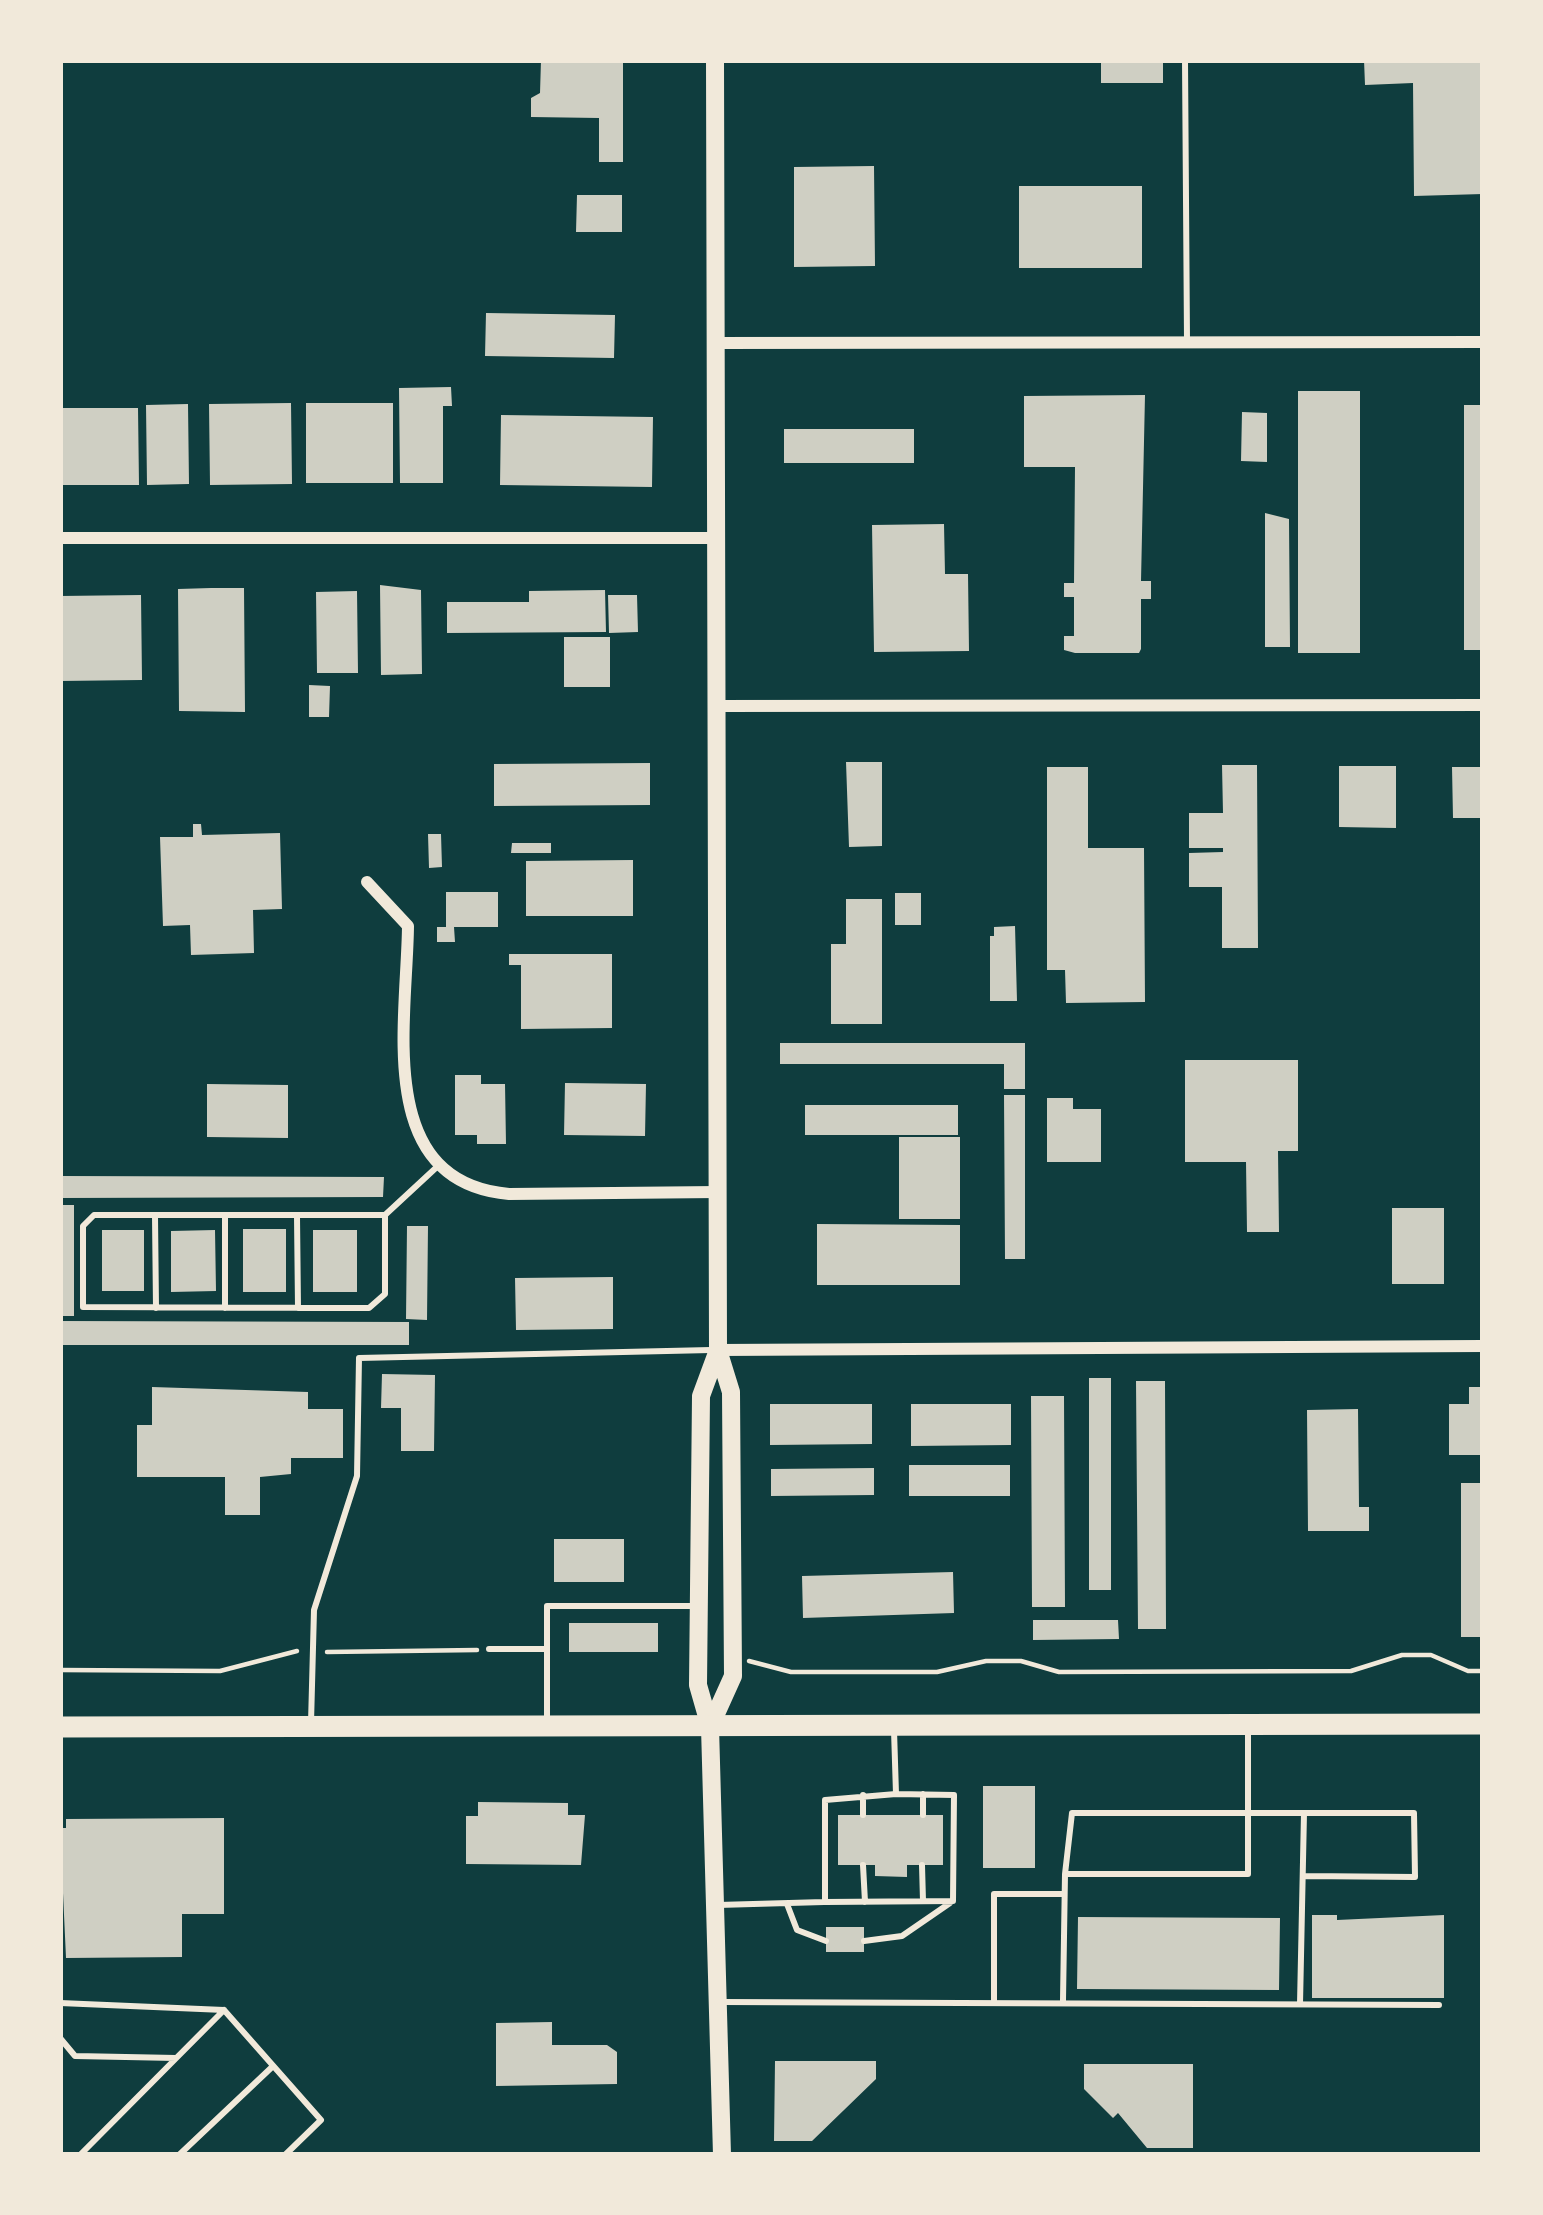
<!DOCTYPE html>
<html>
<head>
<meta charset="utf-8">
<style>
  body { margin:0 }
  #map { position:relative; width:1543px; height:2215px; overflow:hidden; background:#0f3d3e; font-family:"Public Sans",sans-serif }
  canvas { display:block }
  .frame { position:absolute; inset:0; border:63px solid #f1e9da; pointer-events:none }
</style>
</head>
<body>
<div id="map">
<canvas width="1543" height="2215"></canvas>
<div class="frame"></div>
</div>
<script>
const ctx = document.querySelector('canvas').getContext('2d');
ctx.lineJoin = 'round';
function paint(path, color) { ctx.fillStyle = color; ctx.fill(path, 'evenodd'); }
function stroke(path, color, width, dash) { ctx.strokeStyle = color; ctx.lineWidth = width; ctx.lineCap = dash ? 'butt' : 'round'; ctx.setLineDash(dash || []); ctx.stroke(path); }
paint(new Path2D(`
  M541,60H623V162H599V118L531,117V98L540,93Z
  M1101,60H1163V83H1101Z
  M1364,60H1483V194L1414,196L1413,83L1365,85Z
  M874,166L875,266L794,267V167Z
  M1019,186H1142V268H1019Z
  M577,195H622V232H576Z
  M486,313L615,315L614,358L485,356Z
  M451,387L452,406H443V483H400L399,388Z
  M1298,391H1360V653H1298Z
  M1145,395L1141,581H1151V599H1141V649L1139,653H1075L1064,650V636H1074V597H1064V583H1074L1075,467H1024V396Z
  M291,403L292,484L210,485L209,404Z
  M306,403H393V483H306Z
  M188,404L189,484L147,485L146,405Z
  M1464,405H1483V650H1464Z
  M60,408H138L139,485H60Z
  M1242,412L1267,413V462L1241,461Z
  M501,415L653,417L652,487L500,485Z
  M784,429H914V463H784Z
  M1265,513L1289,519L1290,647H1265Z
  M944,524L945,574H968L969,651L874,652L872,525Z
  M380,585L421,590L422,674L381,675Z
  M211,588H244L245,712L179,711L178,589Z
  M605,590L606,632L447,633V602H529V591Z
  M357,591L358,673H317L316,592Z
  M141,595L142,680L60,681V596Z
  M608,595H637L638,632L609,633Z
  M564,637H610V687H564Z
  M309,685L330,686L329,717H309Z
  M846,762H882V846L849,847Z
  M650,763V805L494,806V764Z
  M1222,765H1257L1258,948H1222V887H1189V853L1223,852V848H1189V813H1223Z
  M1339,766H1396V828L1339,827Z
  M1047,767H1088V848H1144L1145,1002L1066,1003L1065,970H1047Z
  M1452,767H1483V818H1453Z
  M193,824H201L202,835L280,833L282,909L253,910L254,953L191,955L190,925L163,926L160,837H193Z
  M428,834H441L442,867L429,868Z
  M512,843H551V853H511Z
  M633,860V916H526V861Z
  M446,892H498V927H454L455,942H437V927H446Z
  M895,893H921V925H895Z
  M846,899H882V1024H831V944H846Z
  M1015,926L1017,1001H990V936H994V927Z
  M509,954H612V1028L521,1029V965H509Z
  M780,1043H1025V1089H1004V1064H780Z
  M1185,1060H1298V1151H1278L1279,1232H1247L1246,1162H1185Z
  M455,1075H481V1084H505L506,1144H477V1135H455Z
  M565,1083L646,1084L645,1136L564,1135Z
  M207,1084L288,1085V1138L207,1137Z
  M1004,1095H1025V1259H1005Z
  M1047,1098H1073V1109H1101V1162H1047Z
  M805,1105H958V1135H805Z
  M899,1137H960V1219H899Z
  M62,1176L384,1177L383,1197L62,1198Z
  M60,1205H74V1316H60Z
  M1392,1208H1444V1284H1392Z
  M817,1224L960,1225V1285H817Z
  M407,1226H428L427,1320L406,1319Z
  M243,1229H286V1292H243Z
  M102,1230H144V1291H102Z
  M215,1230L216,1291L171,1292V1231Z
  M313,1230H357V1292H313Z
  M613,1277V1329L516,1330L515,1278Z
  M60,1321L409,1322V1345H60Z
  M382,1374L435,1375L434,1451H401V1408H381Z
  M1089,1378H1111V1590H1089Z
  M1136,1381H1165L1166,1629H1138Z
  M152,1387L308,1392V1409H343V1458H291V1474L260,1477V1515H225V1477H137V1425H152Z
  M1469,1387H1483V1455H1449V1404H1469Z
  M1031,1396H1064L1065,1607H1032Z
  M770,1404H872V1444L770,1445Z
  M911,1404H1011V1445L911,1446Z
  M1358,1409L1359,1507H1369V1531H1308L1307,1410Z
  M909,1465H1010V1496H909Z
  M874,1468V1495L771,1496V1469Z
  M1461,1483H1483V1637H1461Z
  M554,1539H624V1582H554Z
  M953,1572L954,1613L803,1618L802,1576Z
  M1033,1620H1118L1119,1639L1033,1640Z
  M569,1623H658V1652H569Z
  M983,1786H1035V1868H983Z
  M478,1802L568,1803V1815H585L581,1865L466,1864V1816H478Z
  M838,1815H943V1865H907V1877L875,1876V1865H838Z
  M224,1818V1914H182V1957L66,1958L60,1828H66V1819Z
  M1312,1915H1337V1920L1444,1915V1998H1312Z
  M1078,1917L1280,1918L1279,1990L1077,1989Z
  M826,1927H864V1952H826Z
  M552,2022V2045H607L617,2052V2084L496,2086V2023Z
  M775,2061H876V2079L812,2141H774Z
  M1084,2064H1193V2148H1147L1118,2113L1113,2118L1084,2089Z`), '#cfcfc3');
stroke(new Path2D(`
  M327,1652L477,1650
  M749,1661L791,1672H937L986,1661H1021L1059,1672L1351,1671L1402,1655H1431L1468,1671H1483
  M60,1670L220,1671L297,1651`), '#f1e9da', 4.5);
stroke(new Path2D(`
  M1185,60L1187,340
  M385,1215H94L83,1226V1307L369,1308L385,1294V1215L439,1165
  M155,1216L156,1308
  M225,1216V1308
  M297,1216L298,1308
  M489,1649H547
  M547,1721V1606H694
  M311,1723L314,1610L357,1476L359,1358L711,1350
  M894,1730L896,1794L954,1795L953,1901L825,1902V1800L896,1794
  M923,1794V1815
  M863,1795V1815
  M863,1865L865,1902
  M922,1865L923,1901
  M1065,1874L1072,1813H1304L1300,2004
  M1304,1876L1415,1877L1414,1813H1305
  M787,1904L797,1930L826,1941
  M718,1905L824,1902
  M864,1941L902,1936L950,1903
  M994,2000V1894H1062
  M1063,2000L1065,1874H1248V1728
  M722,2002L1439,2005
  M60,2003L224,2010L80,2155
  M224,2010L321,2120L285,2155
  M60,2038L75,2056L176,2058
  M179,2155L271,2068`), '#f1e9da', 6);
stroke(new Path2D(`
  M716,343L1483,342
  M60,538H716
  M718,706L1483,705
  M367,882L408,926C407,1022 373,1182 509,1194L718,1192
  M718,1350L1483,1346`), '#f1e9da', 12);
stroke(new Path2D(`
  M718,1350L701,1396L698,1685L710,1727L722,2155
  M710,1727L733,1676L731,1392L718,1350L715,60`), '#f1e9da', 18);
stroke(new Path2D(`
  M60,1727L1483,1724`), '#f1e9da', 21);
</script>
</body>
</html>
